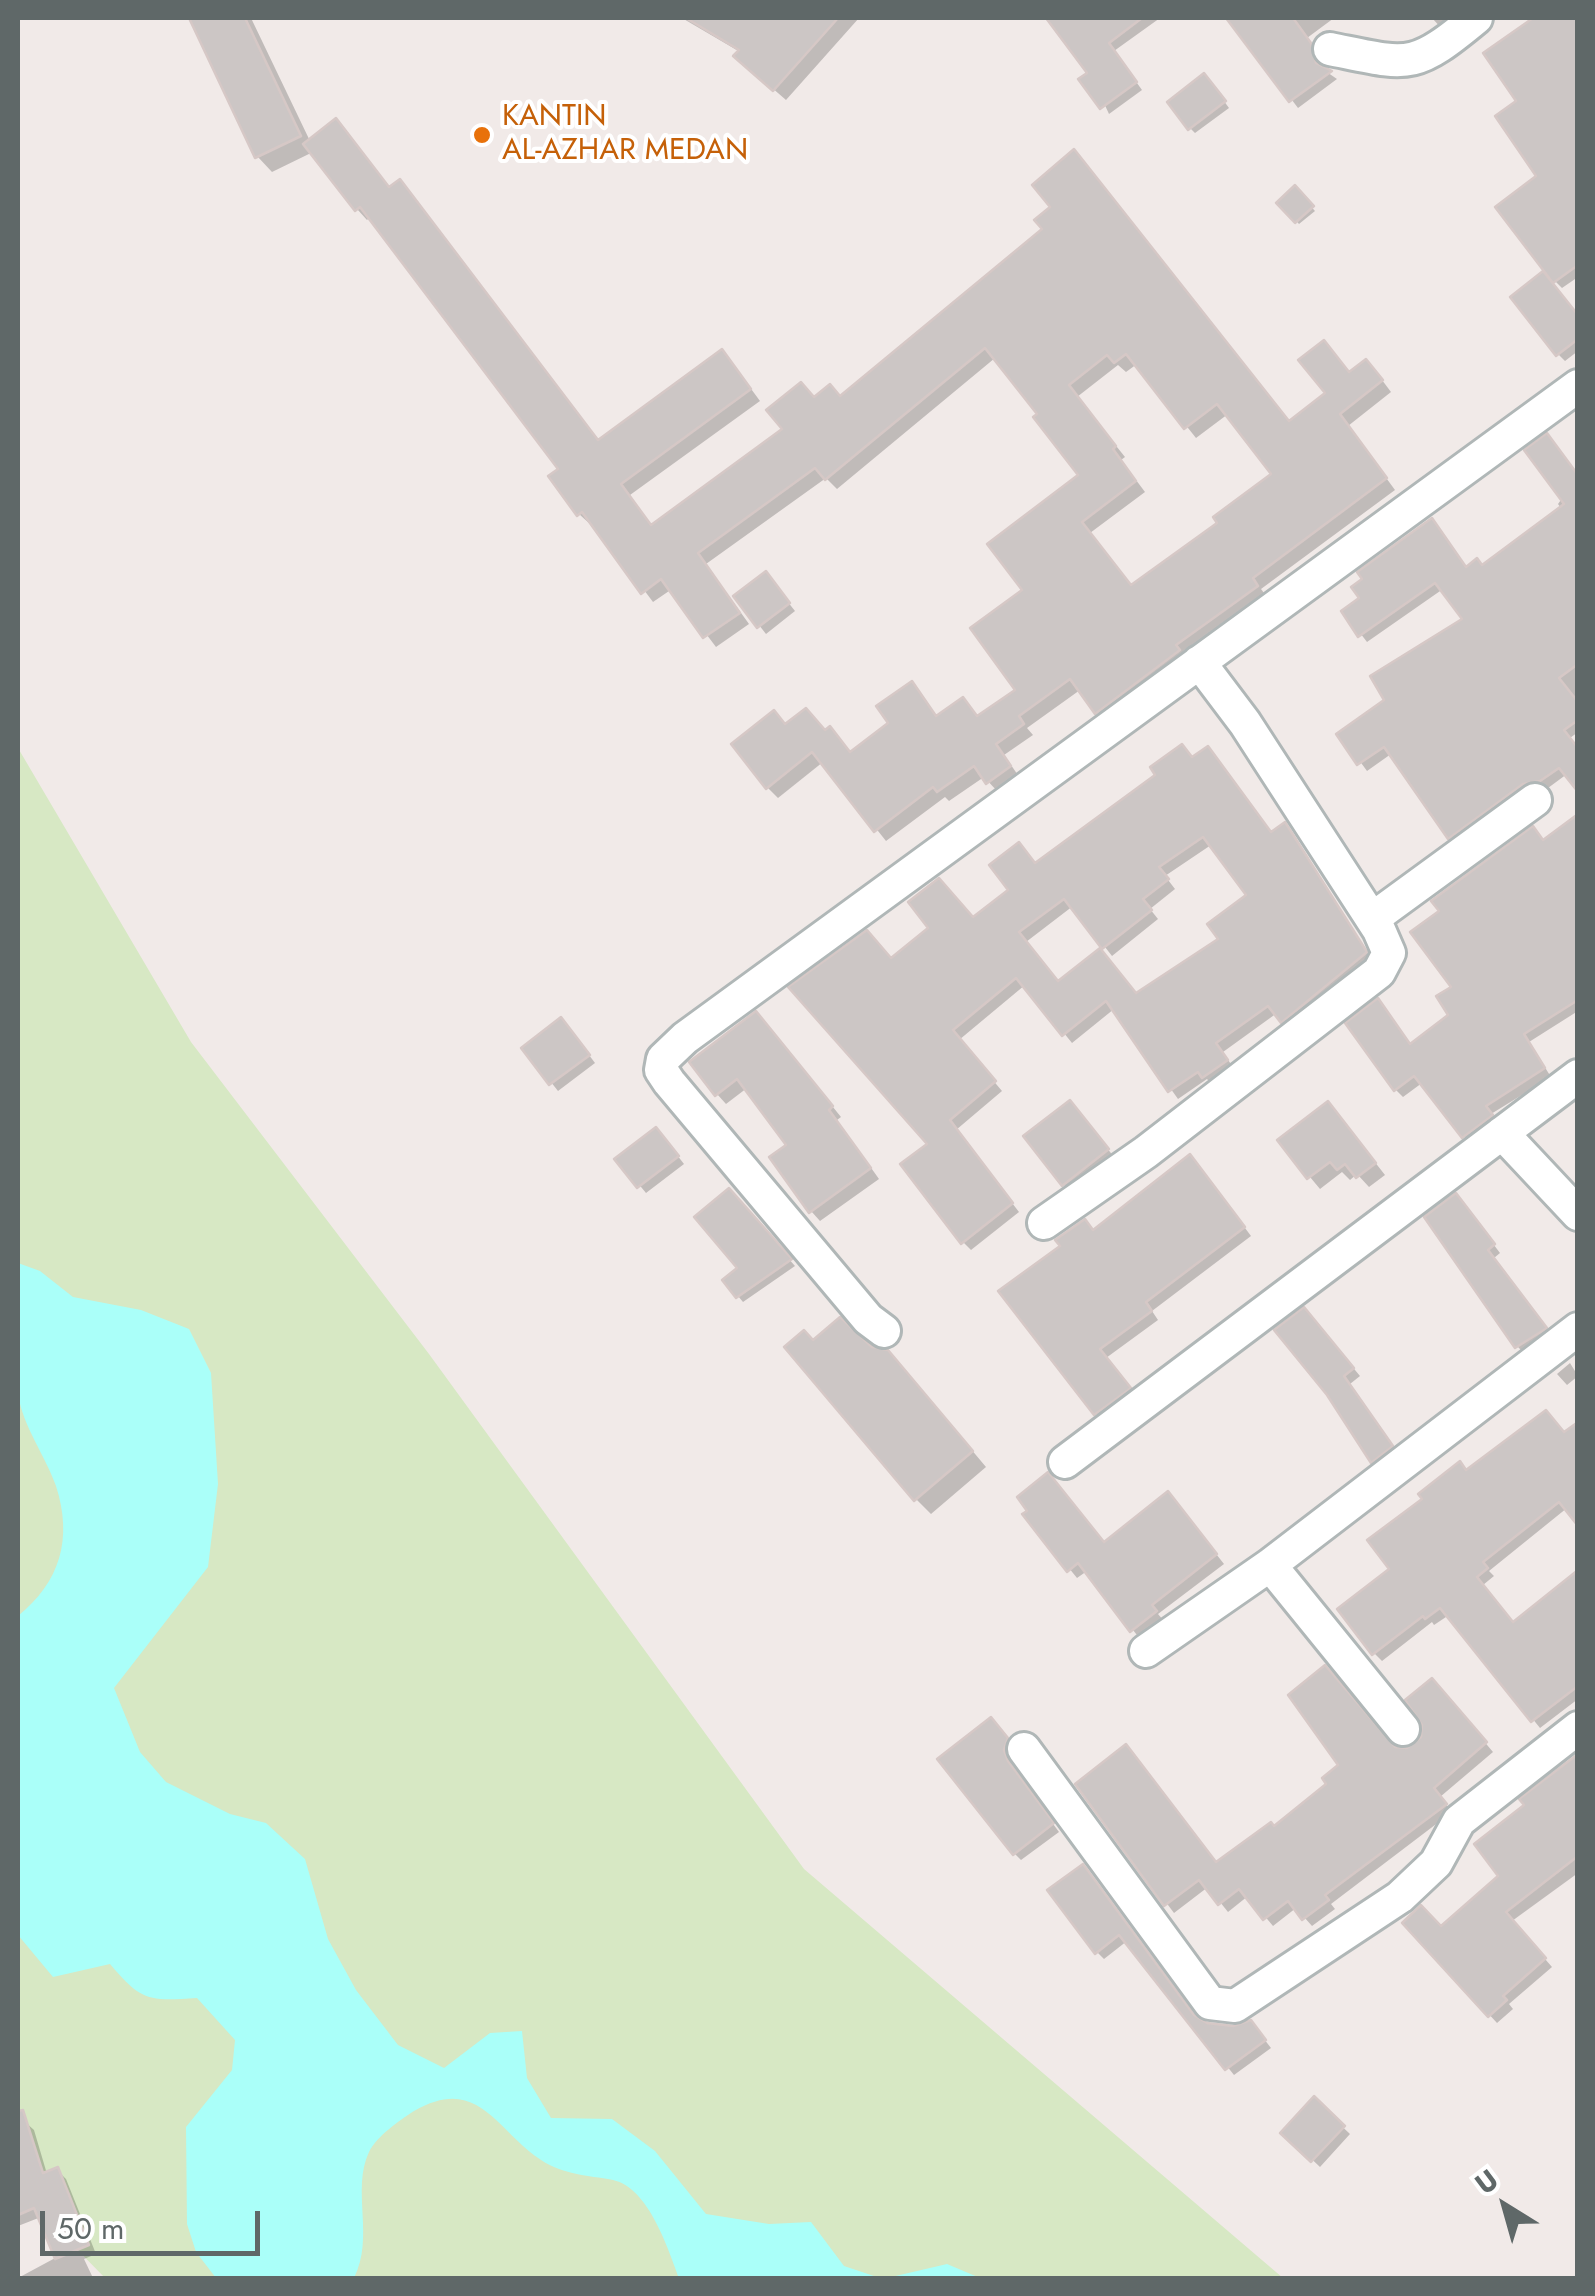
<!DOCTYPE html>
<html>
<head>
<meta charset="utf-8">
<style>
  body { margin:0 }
  #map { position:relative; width:1595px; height:2296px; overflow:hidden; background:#f1eae8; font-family:Jost,sans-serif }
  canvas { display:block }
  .frame { position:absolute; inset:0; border:20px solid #5f6868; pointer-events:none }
  .north { position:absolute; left:1455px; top:2156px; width:100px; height:100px; -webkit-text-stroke:8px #fff; paint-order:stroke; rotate:323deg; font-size:28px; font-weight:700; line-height:40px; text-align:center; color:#5f6868 }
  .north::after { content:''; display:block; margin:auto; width:35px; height:45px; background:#5f6868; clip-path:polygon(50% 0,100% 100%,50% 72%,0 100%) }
  .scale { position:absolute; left:40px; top:2211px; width:220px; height:45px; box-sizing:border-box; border:5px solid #5f6868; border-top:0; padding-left:12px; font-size:30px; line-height:35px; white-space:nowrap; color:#5f6868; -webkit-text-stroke:8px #fff; paint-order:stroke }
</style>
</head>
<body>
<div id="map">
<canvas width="1595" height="2296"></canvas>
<div class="frame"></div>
<div class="north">U</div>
<div class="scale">50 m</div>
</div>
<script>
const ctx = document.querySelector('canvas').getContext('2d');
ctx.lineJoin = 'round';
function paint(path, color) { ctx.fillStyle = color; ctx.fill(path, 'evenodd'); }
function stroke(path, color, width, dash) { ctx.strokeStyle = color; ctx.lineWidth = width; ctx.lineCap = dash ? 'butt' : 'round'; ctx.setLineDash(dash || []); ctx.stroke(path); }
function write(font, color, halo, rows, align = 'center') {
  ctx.font = font + ' Jost,sans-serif'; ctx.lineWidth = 8; ctx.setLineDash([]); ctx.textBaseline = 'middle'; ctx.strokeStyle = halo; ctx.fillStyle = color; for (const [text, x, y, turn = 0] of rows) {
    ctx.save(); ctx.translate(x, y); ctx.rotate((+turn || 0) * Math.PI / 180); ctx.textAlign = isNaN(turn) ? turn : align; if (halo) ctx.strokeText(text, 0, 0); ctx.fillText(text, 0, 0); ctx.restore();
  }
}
paint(new Path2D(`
  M18,748L191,1042L429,1354L804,1869L1283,2278H105L18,2189Z`), '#d7e8c4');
paint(new Path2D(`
  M18,1263L40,1271L73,1297L141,1310L189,1329L211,1373L218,1484L208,1567L114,1688L140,1752L166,1782L230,1814L266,1823L305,1859L328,1939L356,1990L398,2045L444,2068L490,2033L522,2031L527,2078L551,2118L612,2119L655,2151L706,2214L769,2224L811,2222L844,2266L880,2278H679C668,2249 649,2188 613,2180C587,2175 564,2175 541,2160C495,2129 478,2074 414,2111C400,2120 377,2136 369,2152C351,2190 375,2237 354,2278H216L196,2252L187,2224L186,2127L232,2070L235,2040L197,1998C149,2001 142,2002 110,1964L53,1977L18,1935V1616C60,1582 73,1539 56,1486C45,1455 23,1427 18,1394C10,1353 17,1304 18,1263Z
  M947,2264L980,2278H887Z`), '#aafff9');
paint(new Path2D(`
  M192,18H251L310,141L390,189L599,443L722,352L732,363L760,401L630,495L652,527L786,430L814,400L841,398L1045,229L1290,423L1350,374L1376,372L1391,392L1348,426L1395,490L1261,589L1267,597L1107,723L1080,690L1027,728L1033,735L1004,755L1020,778L998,792L984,777L949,801L945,797L886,841L823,762L778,798L767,787L786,726L826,733L830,729L851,754L891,724L912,684L938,718L963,700L978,718L1018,690L1026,590L1082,475L995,358L837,489L826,478L706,564L749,624L716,647L672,589L653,602L593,522L590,524L579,514L562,470L370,217L367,220L357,209L313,152L272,172L257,156ZM1137,364L1196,438L1228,414L1275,475L1221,524L1133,587L1090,533L1145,492L1121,460L1125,457L1077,397L1118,365L1126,372Z
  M682,18H859L786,100L748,67L740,52Z
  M1049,18H1160L1114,51L1142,90L1109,114L1090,73Z
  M1240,18H1334L1307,38L1321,68L1337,79L1298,108L1233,22Z
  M1432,18H1463L1443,30Z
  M1531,18H1578V277L1562,288L1555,281L1539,177L1519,102Z
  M1210,82L1229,108L1195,133L1190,128Z
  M1295,189L1315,211L1299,224L1280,203Z
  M1578,316V351L1565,361L1558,354Z
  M1578,476V732L1570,738L1567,774L1548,788L1531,790L1457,844L1391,754L1367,771L1340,734L1388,701L1466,620L1443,589L1367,642L1344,612L1483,567L1561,508L1558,504Z
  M772,582L795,611L766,634L737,597Z
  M1190,755L1272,834L1285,825L1293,833L1373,962L1291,1029L1277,1013L1223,1052L1234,1069L1212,1085L1207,1079L1178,1099L1114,1009L1072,1043L1025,985L959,1040L1002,1091L956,1130L1019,1212L971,1250L963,1242L931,1144L892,960L974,920L1036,865ZM1211,845L1250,895L1222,940L1137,995L1059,984L1026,942L1073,906L1112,956L1158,919L1150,909L1175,889L1165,876Z
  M1578,817V1011L1529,1042L1551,1077L1491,1114L1498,1124L1471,1144L1422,1083L1403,1097L1396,1090L1411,1047L1452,1016L1455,987L1544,842Z
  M766,1024L841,1117L837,1120L879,1179L820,1221L811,1211L790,1145L747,1088L726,1104L717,1094Z
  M568,1027L595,1063L558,1091L524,1048Z
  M1077,1110L1114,1157L1071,1192L1064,1185Z
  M1338,1115L1385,1175L1369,1187L1357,1174L1350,1180L1342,1172L1320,1189L1280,1141Z
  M663,1137L684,1164L646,1193L618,1159Z
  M1198,1165L1251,1236L1152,1311L1158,1320L1106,1358L1136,1397L1104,1421L1096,1413L1094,1233Z
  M729,1191L795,1266L743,1302L738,1296L740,1268Z
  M1462,1203L1500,1253L1494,1258L1552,1336L1524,1353L1517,1346Z
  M1311,1317L1360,1376L1350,1384L1398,1454L1380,1468Z
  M813,1343L871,1349L903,1368L986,1467L931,1514L916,1499Z
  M1570,1363L1578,1376L1567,1385L1557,1374Z
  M1564,1435L1567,1508L1489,1571L1494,1576L1483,1585L1514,1624L1578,1583V1699L1540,1728L1449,1615L1434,1625L1432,1622L1382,1661L1374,1653L1392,1569L1467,1473Z
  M1176,1503L1224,1564L1158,1614L1164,1621L1140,1639L1087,1571L1077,1578L1026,1515L1105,1544Z
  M1440,1689L1493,1752L1440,1797L1452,1812L1331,1904L1335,1909L1312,1926L1296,1908L1273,1926L1248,1896L1228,1912L1208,1887L1174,1913L1078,1785L1217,1864L1395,1750L1408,1751L1424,1738Z
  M997,1727L1013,1748L1010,1759L1014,1771L1059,1832L1021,1860L1014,1853Z
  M1578,1771V1873L1512,1921L1552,1967L1509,2004L1513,2009L1497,2023L1405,1923L1441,1930L1502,1876Z
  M1083,1867L1197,2020L1206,2025L1257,2030L1271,2048L1234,2075L1127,1941L1104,1959L1097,1952Z
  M1314,2100L1350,2134L1320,2167L1283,2132Z
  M25,2122L34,2130L47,2174L57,2170L66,2179L96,2254L84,2259L93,2278H18L57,2257L41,2217L18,2226V2124Z`), '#0003');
const building = new Path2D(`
  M189,18H245L301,136L255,158Z
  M686,18H838L773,91L733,56L739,50Z
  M1046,18H1142L1109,43L1137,82L1100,109L1078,79L1087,73Z
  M1226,18H1293L1311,43L1316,63L1332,71L1289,102Z
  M1533,18H1578V265L1553,283L1495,207L1536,176L1495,116L1516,101L1483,53Z
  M1204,73L1226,101L1188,130L1167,102Z
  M336,118L389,187L400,179L598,440L722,349L751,389L621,484L651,525L782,429L766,410L801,382L814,397L830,384L840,396L1042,229L1034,220L1050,207L1032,185L1074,149L1289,421L1325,393L1298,360L1324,340L1349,372L1366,359L1383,380L1340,414L1387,478L1253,578L1258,586L1176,645L1180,650L1095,714L1070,679L1019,716L1024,724L996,744L1011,766L986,784L974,766L937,792L933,787L874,832L812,752L766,789L731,744L774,710L785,724L806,708L825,730L830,726L850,752L888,723L876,706L912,681L936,716L963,697L977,716L1015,690L970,628L1022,590L987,544L1078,475L1033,417L1037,414L985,348L825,480L815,468L698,553L740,613L703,638L661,579L641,594L582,512L577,516L548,476L558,469L360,207L355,211L303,144ZM1126,354L1184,429L1217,404L1271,474L1213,517L1217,523L1131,585L1082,522L1136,481L1113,449L1116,446L1069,385L1107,355L1114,363Z
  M1295,185L1314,206L1295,223L1276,203Z
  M1543,271L1578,315V339L1556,356L1510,297Z
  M1547,433L1578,475V664L1559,678L1578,702V720L1564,730L1578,748V792L1559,768L1540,781L1523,784L1448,839L1384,747L1357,765L1336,734L1384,700L1370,676L1462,619L1435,583L1358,637L1341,611L1359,598L1351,587L1362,579L1357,572L1432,518L1466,567L1477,558L1482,565L1564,504L1524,450Z
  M766,571L790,603L757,628L733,596Z
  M1182,744L1192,757L1208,746L1271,832L1285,822L1367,952L1281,1023L1268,1006L1216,1043L1228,1060L1202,1078L1198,1072L1168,1092L1106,1001L1062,1036L1016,978L953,1030L996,1081L950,1120L1013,1203L961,1244L900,1164L927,1144L788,987L867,930L891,958L928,928L908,902L939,878L973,917L1008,890L989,865L1019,842L1035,863L1155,775L1150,767ZM1203,837L1246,895L1207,924L1218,939L1136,993L1100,948L1058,981L1019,932L1064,899L1102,949L1152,910L1143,899L1169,879L1159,867Z
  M1578,814V1000L1524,1034L1545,1068L1486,1106L1493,1115L1462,1138L1414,1076L1394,1091L1345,1023L1378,998L1410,1044L1448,1015L1436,996L1451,987L1410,932L1439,911L1431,901L1533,826L1543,840Z
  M756,1011L833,1106L829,1110L871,1168L809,1213L769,1157L786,1145L737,1079L715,1096L689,1062Z
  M561,1017L590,1055L549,1085L521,1048Z
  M1070,1100L1109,1149L1062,1186L1023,1136Z
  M1328,1101L1376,1163L1356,1178L1345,1164L1337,1170L1330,1162L1307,1179L1277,1140Z
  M656,1127L679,1156L637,1188L614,1159Z
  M1190,1154L1245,1227L1146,1302L1152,1311L1100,1349L1131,1388L1094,1415L998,1291L1060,1246L1055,1240L1085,1219L1093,1230Z
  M729,1188L792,1259L736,1298L722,1280L737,1268L694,1217Z
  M1456,1193L1495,1244L1488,1250L1547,1328L1515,1348L1424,1217Z
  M1304,1307L1354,1368L1344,1376L1393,1446L1371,1463L1327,1395L1274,1330Z
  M840,1317L872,1347L888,1350L973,1451L914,1501L784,1347L804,1330L813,1340Z
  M1546,1410L1564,1432L1578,1422V1526L1559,1502L1483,1562L1488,1568L1477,1577L1513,1622L1578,1570V1686L1531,1722L1440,1608L1425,1619L1423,1616L1372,1655L1337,1609L1389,1569L1367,1540L1422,1499L1418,1494L1460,1461L1466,1470Z
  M1048,1472L1104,1542L1168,1491L1217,1554L1152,1605L1157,1611L1130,1632L1078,1563L1067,1572L1022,1514L1027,1511L1017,1497Z
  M1325,1665L1395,1747L1407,1748L1421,1737L1422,1725L1405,1700L1432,1678L1487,1742L1434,1788L1447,1804L1325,1895L1329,1900L1302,1920L1288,1901L1263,1920L1239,1889L1218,1905L1199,1880L1164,1906L1075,1784L1126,1744L1216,1862L1271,1822L1274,1826L1326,1784L1322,1778L1338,1765L1288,1695Z
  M991,1717L1008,1738L1004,1750L1008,1761L1054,1823L1013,1855L937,1759Z
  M1578,1754V1856L1506,1912L1546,1958L1503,1996L1507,2000L1488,2017L1402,1923L1421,1905L1441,1926L1498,1876L1474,1844L1524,1805L1519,1799Z
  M1083,1864L1194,2015L1207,2023L1233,2026L1251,2020L1266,2040L1225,2070L1119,1935L1095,1954L1047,1890Z
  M1314,2096L1345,2126L1311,2162L1280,2133Z
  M23,2110L43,2173L58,2167L89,2245L55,2259L34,2208L18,2215V2111Z`);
paint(building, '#ccc6c5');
stroke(building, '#d6c8c6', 2.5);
const minor = new Path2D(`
  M1330,49C1409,65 1412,71 1476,18
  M1372,919L1535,800
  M1502,1133L1578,1214
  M1044,1223L1146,1152L1379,972L1389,953L1379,930L1245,723L1199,662
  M884,1331L868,1319L669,1082L661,1070L663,1059L685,1038L1578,386
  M1065,1462L1578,1076
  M1270,1565L1403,1729
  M1146,1651L1270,1565L1578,1329
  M1024,1749L1210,2003L1235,2006L1400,1897L1436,1863L1459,1821L1578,1728`);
stroke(minor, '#b0b7b7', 38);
stroke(minor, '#fff', 32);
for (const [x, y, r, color] of [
  [482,135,10,"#e8710a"]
]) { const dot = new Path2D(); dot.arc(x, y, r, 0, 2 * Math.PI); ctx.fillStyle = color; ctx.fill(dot); stroke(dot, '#fff', 4); }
write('30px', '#c56008', '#fff', [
  ["KANTIN",502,118],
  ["AL-AZHAR MEDAN",502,152]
], 'left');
</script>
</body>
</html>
